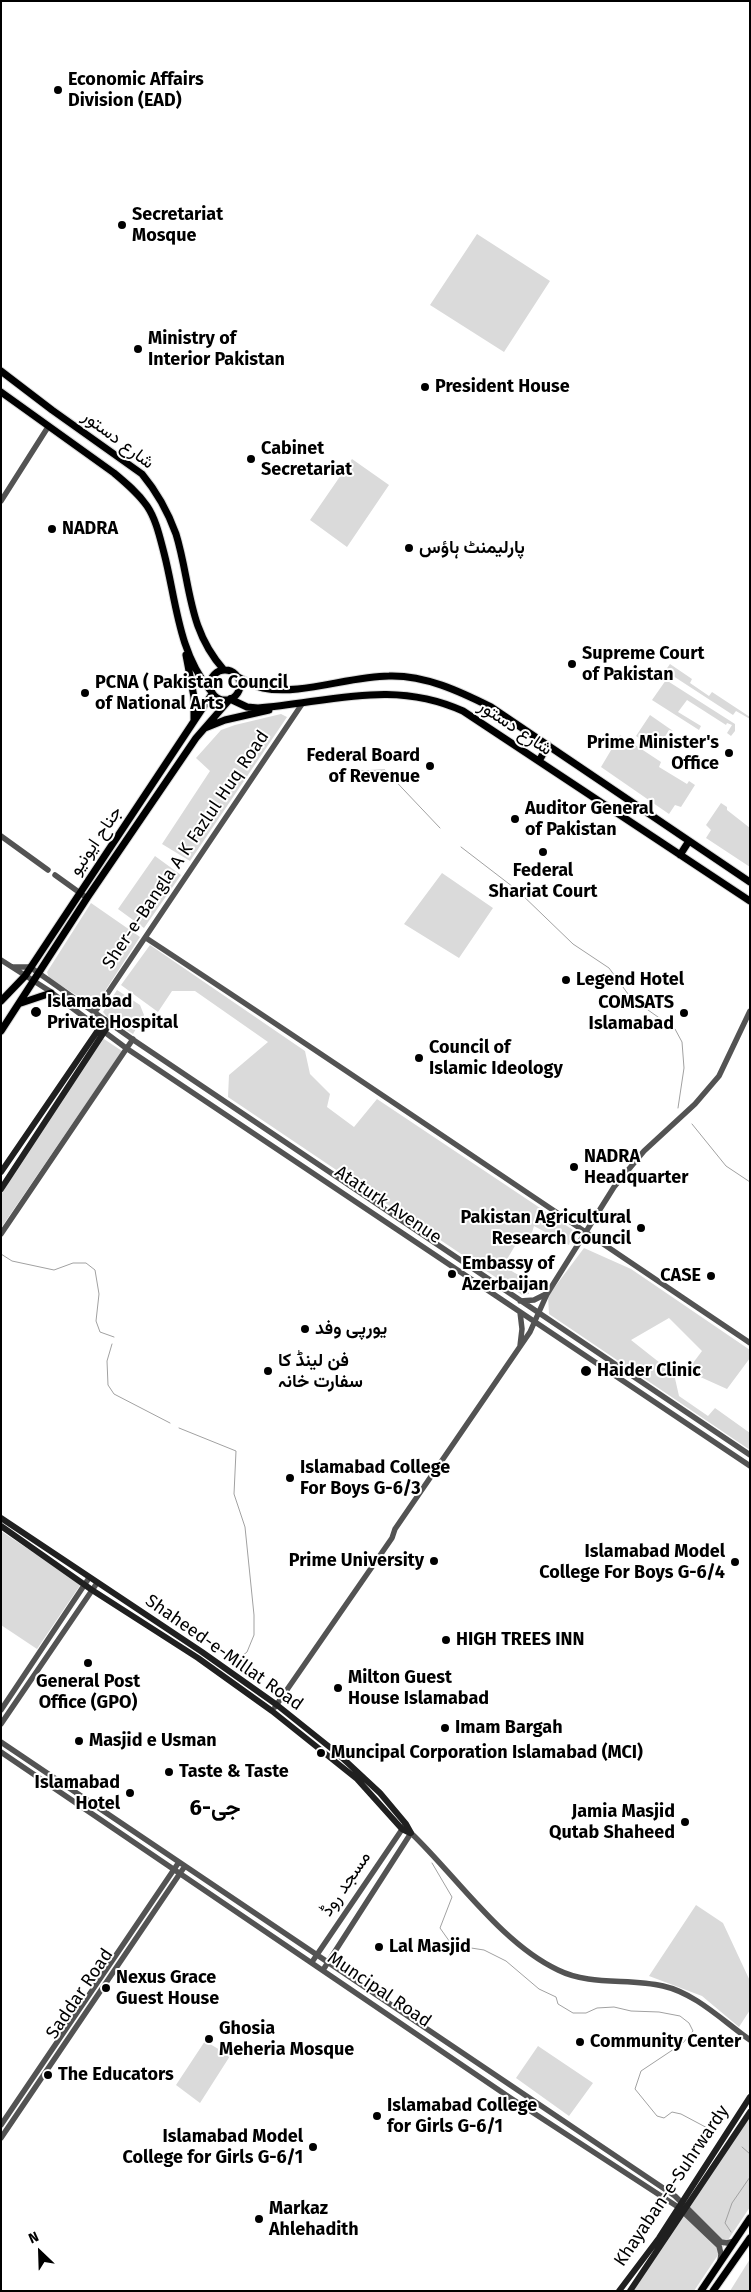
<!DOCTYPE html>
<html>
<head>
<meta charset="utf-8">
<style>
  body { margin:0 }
  #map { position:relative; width:751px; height:2292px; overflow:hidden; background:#fff; font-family:"Fira Sans",sans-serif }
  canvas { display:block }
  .frame { position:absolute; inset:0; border:2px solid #000; pointer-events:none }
  .north { position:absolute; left:15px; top:2227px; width:50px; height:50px; -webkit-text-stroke:4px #fff; paint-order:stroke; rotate:336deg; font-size:14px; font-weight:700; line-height:20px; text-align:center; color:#000 }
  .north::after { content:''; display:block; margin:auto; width:18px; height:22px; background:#000; clip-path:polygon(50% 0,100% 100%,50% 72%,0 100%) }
</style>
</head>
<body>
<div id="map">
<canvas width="751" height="2292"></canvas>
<div class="frame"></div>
<div class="north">N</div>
</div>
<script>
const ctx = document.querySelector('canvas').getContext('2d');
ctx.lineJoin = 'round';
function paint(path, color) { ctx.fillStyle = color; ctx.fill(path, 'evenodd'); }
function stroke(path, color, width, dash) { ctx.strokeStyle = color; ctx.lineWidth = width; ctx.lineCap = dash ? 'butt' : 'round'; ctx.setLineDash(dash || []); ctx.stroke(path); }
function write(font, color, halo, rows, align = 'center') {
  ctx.font = font + ' "Fira Sans",Vazirmatn,sans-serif'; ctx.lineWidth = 4; ctx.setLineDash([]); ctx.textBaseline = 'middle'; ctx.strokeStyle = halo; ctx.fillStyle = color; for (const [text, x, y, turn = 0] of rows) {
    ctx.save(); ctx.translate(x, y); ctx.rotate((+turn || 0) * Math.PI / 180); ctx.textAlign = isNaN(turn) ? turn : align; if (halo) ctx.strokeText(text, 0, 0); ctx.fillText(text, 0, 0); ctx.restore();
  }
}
paint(new Path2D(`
  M477,234L550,281L504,352L430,305Z
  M352,459L389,485L347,547L310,520Z
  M670,664L692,679L690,683L709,696L712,692L750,717V719L736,711L733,715L667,672L665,671Z
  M666,680L735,724V731L731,736L727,733L732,725L727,723L726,725L687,700L678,712L701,726L699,730L652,700Z
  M281,714L287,717L190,861L162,844L210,771L196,758L221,730L235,725Z
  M650,715L673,731L669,730L657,750L636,736Z
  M620,735L661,762L659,767L687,784L689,781L695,785L681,807L675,805L669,814L601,767Z
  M721,803L727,807V810L750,828V867L706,838L711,830L706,825Z
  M155,856L181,875L144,928L118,909Z
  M442,873L493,908L459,958L404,924Z
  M91,903L140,937L96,1005H92L49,978L47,972Z
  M150,945L305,1051L310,1074L330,1094L327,1107L354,1127L377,1099L573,1230L569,1245L534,1226L530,1239H519L503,1266L527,1280L529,1294L522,1295L228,1097L229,1075L268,1042L195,991H172L158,1012L121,985Z
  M117,990L140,1005L144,1015L133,1034L109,1019L103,1012Z
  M101,1037L122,1051L1,1228V1187Z
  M584,1248L631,1269L750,1350V1358L727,1389L687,1371L702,1351L669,1318L631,1340L674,1374L679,1396L708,1416L715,1408L750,1433V1450L549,1314L548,1296Z
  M1,1531L81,1584L37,1649L1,1625Z
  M696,1905L723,1923L750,1981V2010L739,2027L702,1996L649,1976Z
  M205,2041L230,2056L200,2103L176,2085Z
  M538,2046L593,2083L569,2116L516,2078Z
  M750,2116V2207L694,2291H633Z
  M750,2259V2291H730Z`), '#dadada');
stroke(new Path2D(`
  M354,771L385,770L440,828
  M461,847L517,890L573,944L609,968L631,998L675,1029L682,1042L684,1068L678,1108
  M692,1124L726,1166L750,1182
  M1,1254L12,1261L54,1270L73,1263H86L95,1270L99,1294L96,1321L100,1332L114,1337
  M112,1344L107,1361L108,1385L114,1394L170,1423
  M179,1428L236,1451L234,1494L245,1527L254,1615V1635L247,1652L237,1660
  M432,1863L452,1897L440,1928L452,1945L484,1950L506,1961L539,1989L556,1997L558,2004L573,2013H586L597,2008L614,2007L631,2011L659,2012L680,2016L689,2023L693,2031L683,2043L641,2071L635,2089L657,2116L664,2118L672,2112L681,2114L713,2131
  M742,2147L750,2154
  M731,2232L725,2223L732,2203L750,2177`), '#a1a1a1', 1);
const primary = new Path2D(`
  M1,371L52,410L142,474C157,492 168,512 176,534C191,583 187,629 224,670
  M1,392L114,473C126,483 138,493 147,506C156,519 160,538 164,553C176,599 178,652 210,690
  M186,655L194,697V721
  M210 685a15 15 0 1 1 30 0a15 15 0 1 1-30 0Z
  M238,677C246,681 254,686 263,688C299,696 350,676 389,676C425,675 459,691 491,707L750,882
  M230,699L247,707L258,708C331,702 393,679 463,711L750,901
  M205,728L225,720L269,710
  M539,761L548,745
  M680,855L689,841
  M1,1001L25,976L212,694
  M21,1003L51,993
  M1,1031L87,898L196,738L230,699`);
const trunk = new Path2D(`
  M701,2291L750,2218
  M713,2291L750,2238`);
stroke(primary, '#dbdbdb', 9);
stroke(trunk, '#dbdbdb', 9);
stroke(new Path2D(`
  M1,501L48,427
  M1,836L48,870
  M55,875L87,898
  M146,938C349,1071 549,1208 750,1343
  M1,960L48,990L126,1048L750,1466
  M13,967H30L135,1041L750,1455
  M95,1012L302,704
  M1,1234L133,1039
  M520,1301L534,1300L546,1294
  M520,1312L522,1329L520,1346
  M275,1707L392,1538L395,1529L530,1332L547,1294L614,1187L644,1151L695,1104L719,1076L750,1011
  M1,1710L89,1578
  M1,1724L97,1583
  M1,1742L675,2196L721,2242L727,2243L735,2241
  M1,1752L509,2097L678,2207L719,2246L721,2254L720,2261
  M312,1962L405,1825
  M323,1970L411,1833C456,1876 502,1944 558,1970C590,1986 629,1978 663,1986C695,1993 723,2021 750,2040
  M1,2125L179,1862
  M1,2138L185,1866`), '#535353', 5.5);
stroke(new Path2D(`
  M1,1172L105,1020
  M1,1189L110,1023
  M1,1518L202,1652L277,1705L337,1753L380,1793L406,1824L411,1833
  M1,1526L92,1590L198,1658L272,1711L357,1779L402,1829L410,1833
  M619,2291L659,2238L750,2097
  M630,2291L750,2112`), '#202020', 6);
stroke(primary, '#000', 7);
stroke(trunk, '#000', 7);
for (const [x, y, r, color] of [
  [58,90,5,"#000"],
  [122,225,5,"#000"],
  [138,349,5,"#000"],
  [425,387,5,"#000"],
  [251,459,5,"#000"],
  [52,529,5,"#000"],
  [409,548,5,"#000"],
  [572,664,5,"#000"],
  [85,693,5,"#000"],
  [729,753,5,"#000"],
  [430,766,5,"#000"],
  [515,819,5,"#000"],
  [543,852,5,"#000"],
  [566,980,5,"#000"],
  [36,1012,6,"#000"],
  [684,1013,5,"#000"],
  [419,1058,5,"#000"],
  [574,1167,5,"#000"],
  [641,1228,5,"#000"],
  [452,1274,5,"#000"],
  [711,1276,5,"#000"],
  [305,1329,5,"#000"],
  [268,1371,5,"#000"],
  [586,1371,6,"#000"],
  [290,1478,5,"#000"],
  [434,1561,5,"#000"],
  [735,1562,5,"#000"],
  [446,1640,5,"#000"],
  [88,1663,5,"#000"],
  [338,1688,5,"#000"],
  [445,1728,5,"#000"],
  [79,1741,5,"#000"],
  [321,1753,5,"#000"],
  [169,1772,5,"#000"],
  [130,1793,5,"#000"],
  [685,1822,5,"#000"],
  [379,1947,5,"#000"],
  [106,1988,5,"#000"],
  [209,2039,5,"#000"],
  [580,2042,5,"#000"],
  [48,2075,5,"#000"],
  [377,2116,5,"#000"],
  [313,2147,5,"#000"],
  [259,2219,5,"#000"]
]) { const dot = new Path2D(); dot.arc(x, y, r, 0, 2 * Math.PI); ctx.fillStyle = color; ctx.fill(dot); stroke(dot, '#fff', 2); }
write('bold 18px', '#000', '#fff', [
  ["Economic Affairs",68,80],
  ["Division (EAD)",68,101],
  ["Secretariat",132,215],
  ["Mosque",132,236],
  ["Ministry of",148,339],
  ["Interior Pakistan",148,360],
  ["President House",435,387],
  ["Cabinet",261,449],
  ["Secretariat",261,470],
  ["NADRA",62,529],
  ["پارلیمنٹ ہاؤس",419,548],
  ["Supreme Court",582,654],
  ["of Pakistan",582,675],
  ["PCNA ( Pakistan Council",95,683],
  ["of National Arts",95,704],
  ["Prime Minister's",719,743,"right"],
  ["Office",719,764,"right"],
  ["Federal Board",420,756,"right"],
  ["of Revenue",420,777,"right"],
  ["Auditor General",525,809],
  ["of Pakistan",525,830],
  ["Federal",543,871,"center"],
  ["Shariat Court",543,892,"center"],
  ["Legend Hotel",576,980],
  ["Islamabad",47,1002],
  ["Private Hospital",47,1023],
  ["COMSATS",674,1003,"right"],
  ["Islamabad",674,1024,"right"],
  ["Council of",429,1048],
  ["Islamic Ideology",429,1069],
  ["NADRA",584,1157],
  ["Headquarter",584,1178],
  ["Pakistan Agricultural",631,1218,"right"],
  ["Research Council",631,1239,"right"],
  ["Embassy of",462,1264],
  ["Azerbaijan",462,1285],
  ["CASE",701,1276,"right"],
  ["یورپی وفد",315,1329],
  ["فن لینڈ کا",278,1361],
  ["سفارت خانہ",278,1382],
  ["Haider Clinic",597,1371],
  ["Islamabad College",300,1468],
  ["For Boys G-6/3",300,1489],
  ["Islamabad Model",725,1552,"right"],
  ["College For Boys G-6/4",725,1573,"right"],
  ["Prime University",424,1561,"right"],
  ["HIGH TREES INN",456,1640],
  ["Milton Guest",348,1678],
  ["House Islamabad",348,1699],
  ["General Post",88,1682,"center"],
  ["Office (GPO)",88,1703,"center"],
  ["Imam Bargah",455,1728],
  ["Masjid e Usman",89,1741],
  ["Muncipal Corporation Islamabad (MCI)",331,1753],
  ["Taste & Taste",179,1772],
  ["Islamabad",120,1783,"right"],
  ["Hotel",120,1804,"right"],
  ["Jamia Masjid",675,1812,"right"],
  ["Qutab Shaheed",675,1833,"right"],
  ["Lal Masjid",389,1947],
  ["Nexus Grace",116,1978],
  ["Guest House",116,1999],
  ["Ghosia",219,2029],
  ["Meheria Mosque",219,2050],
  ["Community Center",590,2042],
  ["The Educators",58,2075],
  ["Islamabad College",387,2106],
  ["for Girls G-6/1",387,2127],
  ["Islamabad Model",303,2137,"right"],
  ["College for Girls G-6/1",303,2158,"right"],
  ["Markaz",269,2209],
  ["Ahlehadith",269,2230]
], 'left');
write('18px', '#000', '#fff', [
  ["شارع دستور",118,440,37],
  ["شارع دستور",515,728,34],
  ["جناح ایونیو",96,841,-56],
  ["Sher-e-Bangla A K Fazlul Huq Road",186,850,-56],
  ["Ataturk Avenue",388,1205,34],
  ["Shaheed-e-Millat Road",224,1653,35],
  ["مسجد روڈ",346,1884,-56],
  ["Muncipal Road",379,1990,34],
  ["Saddar Road",80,1994,-56],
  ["Khayaban-e-Suhrwardy",672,2186,-56]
]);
write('bold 22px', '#000', '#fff', [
  ["جی-6",215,1809]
]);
</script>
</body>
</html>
